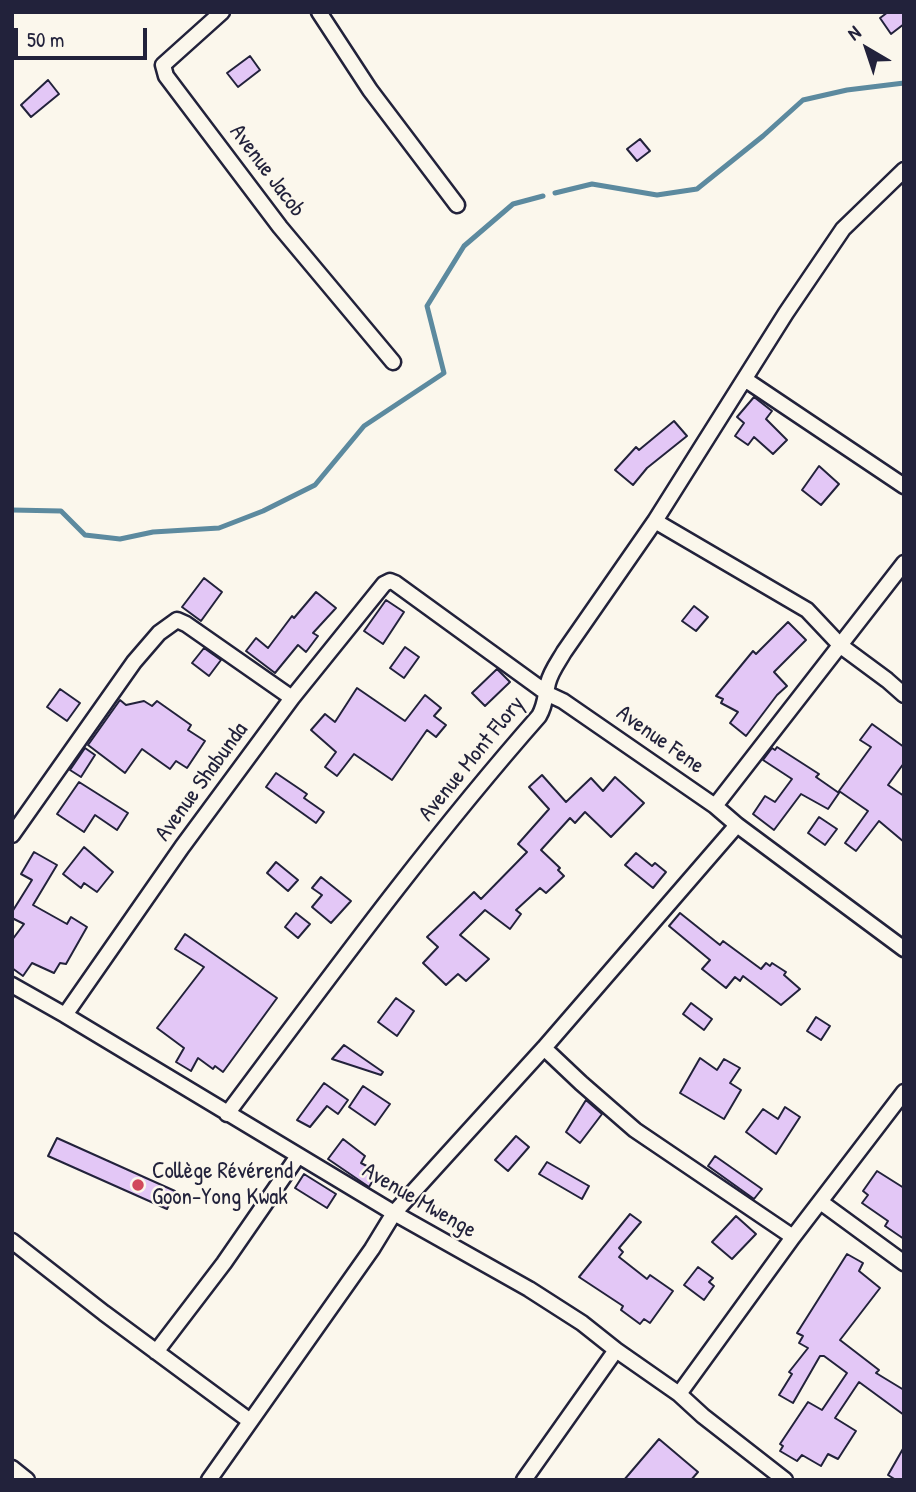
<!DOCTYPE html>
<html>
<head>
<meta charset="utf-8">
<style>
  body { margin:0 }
  #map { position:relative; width:916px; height:1492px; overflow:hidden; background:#fbf7ec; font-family:"Patrick Hand",sans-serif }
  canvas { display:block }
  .frame { position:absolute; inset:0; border:14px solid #22223b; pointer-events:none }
  .north { position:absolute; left:832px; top:14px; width:70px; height:70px; -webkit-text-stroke:5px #fbf7ec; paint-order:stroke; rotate:321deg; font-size:19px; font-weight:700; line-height:28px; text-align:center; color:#22223b }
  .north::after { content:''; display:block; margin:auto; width:24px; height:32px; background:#22223b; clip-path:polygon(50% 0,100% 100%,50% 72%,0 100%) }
  .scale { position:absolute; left:14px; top:28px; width:133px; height:32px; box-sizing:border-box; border:4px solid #22223b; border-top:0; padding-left:9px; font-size:21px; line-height:24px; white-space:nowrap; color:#22223b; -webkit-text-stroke:5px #fbf7ec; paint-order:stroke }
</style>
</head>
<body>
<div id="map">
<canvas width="916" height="1492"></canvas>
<div class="frame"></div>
<div class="north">N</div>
<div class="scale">50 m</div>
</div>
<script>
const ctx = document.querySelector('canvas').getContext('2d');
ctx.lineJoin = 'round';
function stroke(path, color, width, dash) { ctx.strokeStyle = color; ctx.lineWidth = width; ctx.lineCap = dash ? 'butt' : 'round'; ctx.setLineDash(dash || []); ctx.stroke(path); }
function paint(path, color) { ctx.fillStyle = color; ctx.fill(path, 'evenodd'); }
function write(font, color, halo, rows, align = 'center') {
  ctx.font = font + ' "Patrick Hand",sans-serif'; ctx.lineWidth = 5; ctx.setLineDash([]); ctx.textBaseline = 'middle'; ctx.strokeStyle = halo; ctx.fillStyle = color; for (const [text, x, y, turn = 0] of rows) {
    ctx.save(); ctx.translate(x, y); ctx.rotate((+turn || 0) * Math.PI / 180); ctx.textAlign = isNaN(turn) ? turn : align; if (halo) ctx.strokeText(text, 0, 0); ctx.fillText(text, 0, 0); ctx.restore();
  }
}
stroke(new Path2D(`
  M555,193L592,184L657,195L697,189L763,136L803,100L847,90L904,83
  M12,510L61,511L85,535L120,539L153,532L219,528L263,511L315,485L364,426L444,373L427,306L464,246L513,204L543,196`), '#5c8a9f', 5);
const building = new Path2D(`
  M888,12H904V24L891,34L880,18Z
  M250,56L260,70L238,87L227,73Z
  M48,80L59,94L31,117L21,105Z
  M640,139L650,151L637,161L627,149Z
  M754,397L772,411L766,419L787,440L773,454L754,437L748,445L735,436L744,423L737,417Z
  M674,421L687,436L647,468L633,485L615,470L636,447L639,450Z
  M819,466L839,484L821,505L802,490Z
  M204,578L222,592L201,621L182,607Z
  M316,592L336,608L313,633L318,636L306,652L298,645L275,673L246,651L256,638L268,648L292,616L294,618Z
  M386,600L404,612L383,644L364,631Z
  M694,606L708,617L696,631L682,621Z
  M788,622L806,640L774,672L787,686L777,695L746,736L730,723L738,712L721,703L723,699L716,696L753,651L756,654Z
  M405,647L419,657L404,678L390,668Z
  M204,648L221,660L209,676L192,663Z
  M497,669L510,682L485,706L472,693Z
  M357,688L405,721L425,695L441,708L434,716L446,725L436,737L427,730L392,780L354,754L337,776L325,767L336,752L311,730L325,714L335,722Z
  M60,689L80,703L67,721L47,707Z
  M120,700L126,705L144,701L152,706L157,701L191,725L188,730L205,741L187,768L176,761L170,769L142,749L125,773L88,745Z
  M872,724L904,747V763L888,785L904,796V842L879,821L856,851L845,843L868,811L839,791L871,747L860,740Z
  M777,747L819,774L816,777L839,793L828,809L801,794L774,830L753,814L765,796L775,802L792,779L763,760L772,748L775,750Z
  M85,748L95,755L81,777L70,770Z
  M276,773L307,794L304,798L324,812L316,823L266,787Z
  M542,775L566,802L591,778L603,791L615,777L644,803L611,837L585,812L575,823L570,818L541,850L560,868L558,870L564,876L546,893L540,888L516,910L521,914L510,929L485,910L460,935L489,959L466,981L458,974L446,985L423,963L438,947L427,937L474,892L481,899L527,852L518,844L549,809L529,787Z
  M79,782L128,813L117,830L95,815L84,832L57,814Z
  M819,817L837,829L825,845L808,833Z
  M84,847L113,872L97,892L84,883L81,888L63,874Z
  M34,852L57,865L33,905L67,924L71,917L87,927L66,964L60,963L54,973L32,963L23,976L12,968V940L24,924L12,918V912L32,880L21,874Z
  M636,853L652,866L655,863L666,872L653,888L625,865Z
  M276,862L298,880L288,891L267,873Z
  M321,877L351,901L331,923L312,907L322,895L312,888Z
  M296,913L310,924L298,938L285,927Z
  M680,913L720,945L723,941L761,969L766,963L770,966L772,963L786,972L784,975L800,989L781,1005L743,976L740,981L735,977L726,988L702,969L710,960L669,926Z
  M185,934L277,998L223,1072L215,1066L213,1069L198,1058L191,1071L176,1062L184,1048L157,1028L204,967L175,949Z
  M396,998L414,1011L397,1036L378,1022Z
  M691,1003L712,1019L704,1030L683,1014Z
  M816,1017L830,1026L821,1040L807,1031Z
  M344,1045L383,1072L381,1075L332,1059Z
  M700,1058L717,1070L724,1059L740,1068L730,1083L741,1090L724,1119L680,1093Z
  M324,1083L348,1100L338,1114L327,1106L310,1127L297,1120Z
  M363,1086L390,1104L375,1125L349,1107Z
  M586,1100L602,1114L580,1143L566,1132Z
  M785,1107L800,1117L776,1154L746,1132L763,1109L778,1119Z
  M516,1136L529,1147L508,1171L495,1160Z
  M57,1138L175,1191L167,1209L48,1156Z
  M343,1139L365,1156L361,1163L378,1172L369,1187L328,1159Z
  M715,1156L762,1189L754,1199L708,1166Z
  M547,1162L589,1186L582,1199L539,1174Z
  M877,1171L904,1188V1239L885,1226L888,1221L862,1203L868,1195L863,1191Z
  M304,1174L336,1194L327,1208L295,1188Z
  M630,1214L641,1222L619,1248L623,1252L619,1257L647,1279L650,1275L673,1291L650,1323L644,1319L640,1324L621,1310L623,1306L579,1277Z
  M736,1216L756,1234L732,1259L712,1242Z
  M847,1254L863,1263L859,1271L880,1288L840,1340L879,1370L876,1373L904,1390V1415L859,1382L835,1418L856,1431L838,1459L828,1454L821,1466L802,1455L797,1461L780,1451L783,1446L780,1444L808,1402L822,1410L847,1373L824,1356H820L793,1403L779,1395L792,1374L789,1372L808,1348L799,1343L803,1336L797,1333Z
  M698,1267L713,1278L709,1282L714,1286L704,1300L684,1285Z
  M659,1439L698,1472L691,1480H624Z
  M904,1447V1480H896L888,1475Z`);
paint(building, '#e3c7f6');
stroke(building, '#22223b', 2);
const street = new Path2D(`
  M222,12L163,65L166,76L280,227L393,362
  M319,12L370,90L457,205
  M746,380L904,486
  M655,521L807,610L841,646L887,680L904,695
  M715,806L904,563
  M12,835L134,662L159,633L177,620L186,624L292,698
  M12,985L65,1015L394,1213L529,1289L582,1323L616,1350L679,1394L703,1416L785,1480
  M65,1015L182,847L292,698L384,584L390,581L395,583L548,694L563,701L715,806L737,825L904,949
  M544,1048L581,1083L635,1130L793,1237
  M227,1114C328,979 428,842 539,716C546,704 545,695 548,683C551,671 559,661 564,652L655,521L786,313L843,229L904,170
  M822,1203L904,1263
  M12,1241L104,1313L250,1421
  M156,1352L224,1263L298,1156
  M679,1394L793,1237L904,1092
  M12,1468L27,1480
  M209,1480L372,1249L394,1213L544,1048L737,825
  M524,1480L616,1350`);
stroke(street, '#22223b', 19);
stroke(street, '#fbf7ec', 14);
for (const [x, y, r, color] of [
  [138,1185,7,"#d1495b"]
]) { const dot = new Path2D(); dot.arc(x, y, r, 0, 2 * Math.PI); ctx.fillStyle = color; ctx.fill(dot); stroke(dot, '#fbf7ec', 2.5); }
write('23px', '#22223b', '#fbf7ec', [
  ["Avenue Jacob",267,171,53],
  ["Avenue Fene",660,740,35],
  ["Avenue Mont Flory",472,759,-51],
  ["Avenue Shabunda",202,782,-54],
  ["Avenue Mwenge",419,1201,30]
]);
write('23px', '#22223b', '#fbf7ec', [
  ["Collège Révérend",152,1172],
  ["Goon-Yong Kwak",152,1198]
], 'left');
</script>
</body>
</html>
